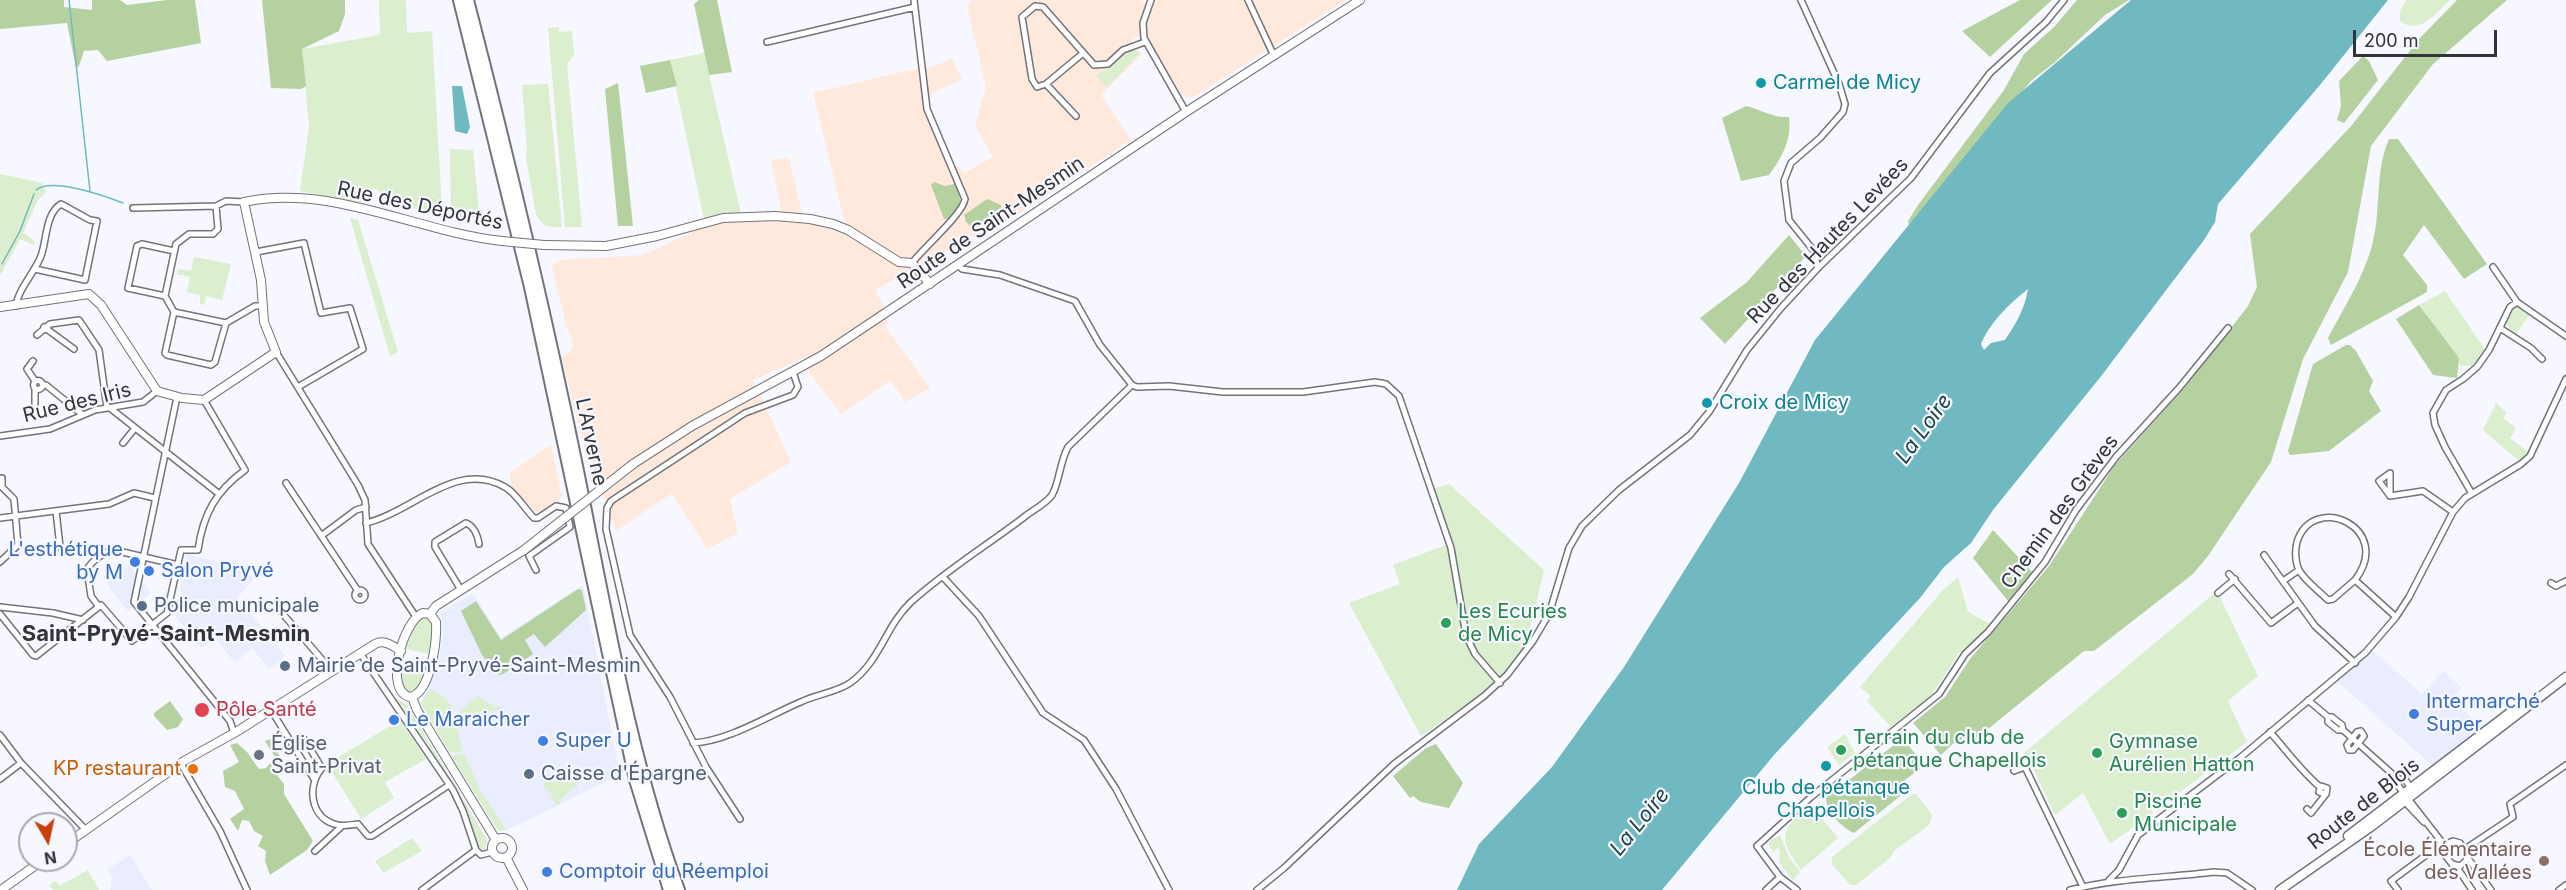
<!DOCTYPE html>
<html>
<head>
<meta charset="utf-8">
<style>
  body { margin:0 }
  #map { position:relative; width:2566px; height:890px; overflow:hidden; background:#f6f7ff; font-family:Inter,sans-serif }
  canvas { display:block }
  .north { position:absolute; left:18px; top:812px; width:60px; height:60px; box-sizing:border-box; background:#f6f7ff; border:2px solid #a8a9af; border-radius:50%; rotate:171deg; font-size:16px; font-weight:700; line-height:24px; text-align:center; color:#333438 }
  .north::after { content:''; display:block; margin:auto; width:21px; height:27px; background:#c63f09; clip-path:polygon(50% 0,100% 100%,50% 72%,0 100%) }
  .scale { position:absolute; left:2353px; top:30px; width:144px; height:27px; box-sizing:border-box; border:3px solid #333438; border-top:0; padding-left:8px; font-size:18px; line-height:21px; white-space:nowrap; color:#333438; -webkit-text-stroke:4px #f6f7ff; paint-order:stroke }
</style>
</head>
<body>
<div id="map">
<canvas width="2566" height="890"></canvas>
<div class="north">N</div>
<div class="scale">200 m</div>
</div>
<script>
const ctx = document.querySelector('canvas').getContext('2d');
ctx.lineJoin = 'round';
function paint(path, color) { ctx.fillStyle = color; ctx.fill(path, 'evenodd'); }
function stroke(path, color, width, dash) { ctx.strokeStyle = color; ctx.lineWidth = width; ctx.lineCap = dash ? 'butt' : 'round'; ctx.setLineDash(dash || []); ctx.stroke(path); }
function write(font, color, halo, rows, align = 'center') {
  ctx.font = font + ' Inter,sans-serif'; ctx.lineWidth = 4.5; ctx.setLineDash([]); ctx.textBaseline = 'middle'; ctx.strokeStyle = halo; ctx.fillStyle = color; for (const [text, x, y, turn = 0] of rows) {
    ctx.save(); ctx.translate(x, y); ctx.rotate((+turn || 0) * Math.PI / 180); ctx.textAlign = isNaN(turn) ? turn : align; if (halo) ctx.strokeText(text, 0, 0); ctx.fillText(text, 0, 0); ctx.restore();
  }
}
paint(new Path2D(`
  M186,554L228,564L236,559L254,579L237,598L286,656L269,669L252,648L235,663L216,639L201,648L174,615L177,599L182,593L180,591Z
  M129,564L151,593L128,611L106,583Z
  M583,585L620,775L507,830H503L422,701L431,682L439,658L443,633L442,620L439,613L473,593L501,638Z
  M2372,650L2422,694L2443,671L2462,688L2451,700L2485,728L2434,767L2337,681Z
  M130,855L152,890H110L112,878L107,870Z`), '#e9edfe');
paint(new Path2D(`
  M972,0H1141L1150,8L1155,0H1346L1192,98L1183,96L1149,42L1137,36L1130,43L1142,54L1101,95L1131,140L996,229L968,239L875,290L889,317L885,326L930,388L905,402L891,380L841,414L810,374L804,358L753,380L791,462L730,499L738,533L707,549L672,493L616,531L580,432L562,358L572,349L573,340L567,328L552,266L560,260L643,255L699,229L722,222L783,218L771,160L789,158L802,214L799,221L847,231L813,93L915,69L924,70L952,59L962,79L922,98L954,167L957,165L964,173L993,157L975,125L986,87L967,5Z
  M551,444L562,497L537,514L511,487L510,473Z`), '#ffe9dc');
paint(new Path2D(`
  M379,0H406L407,33L432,31L442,212L412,208L388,200V196L374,188L359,196L361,203L300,191L309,127L302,49L380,35Z
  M2406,0H2450C2436,13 2420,36 2400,21V11Z
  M559,27V32L572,31L574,55L567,64L582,227H565L548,28Z
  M1133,50L1140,53L1107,87L1096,75L1110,68L1126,52Z
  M704,53L741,214L704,219L670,60Z
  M548,84L562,227C548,227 542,227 536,214L526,157L527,149L522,85Z
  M450,149L473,150L479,212L475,218L451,216Z
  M0,174L42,183L46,192L38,200L23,233L36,242L34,245L20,239L0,276Z
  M350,218L358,220L398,352L390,356Z
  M194,257L231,264L222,300L206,296L204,305L200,304V295L187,292L190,277L177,274L178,269L191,271Z
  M2445,291L2486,351L2475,366H2461L2420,305Z
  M2516,306L2523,307L2531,313L2516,334L2509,329L2507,322Z
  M2496,403L2507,413L2503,418L2516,428L2510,438L2528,452L2519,461L2483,430Z
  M1449,484L1544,570L1525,649L1492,687L1421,736L1349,603L1400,584L1393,565L1451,543L1433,489Z
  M1958,577L1968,612L1992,625L1959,653L1931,696L1891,727L1867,701L1871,696L1860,687L1943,590Z
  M2217,591L2258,676L2228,701L2247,742L2171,799L2167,795L2157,798L2150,806L2153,813L2110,844L2083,793L2055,815L2025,752Z
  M424,618L429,619L433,627L429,654L406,649L416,624Z
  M403,661L426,667L417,689L411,693L402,689Z
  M430,689L445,698L450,705L463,751L450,753L421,703Z
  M478,696L496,708L498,706L503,712L499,710L462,714L460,716L459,708L462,710Z
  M396,698L407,705L486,838L488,842L485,849H481L475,843L455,786L427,749H431L402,706L398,705Z
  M400,720L426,759L385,782L394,798L361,819L327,764Z
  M1845,734L1855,753L1839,765L1827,747Z
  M464,754L480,790L506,830L498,831L451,755Z
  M577,772V788L574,787L559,801L561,804L557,805L551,797L553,795L543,787L548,775Z
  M1912,794H1916L1930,812L1932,816L1929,825L1894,851L1890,858L1856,885H1850L1832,864V857Z
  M1806,807L1810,811L1814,809L1838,838L1801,870C1779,838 1779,834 1806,807Z
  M1780,835L1789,857L1800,872L1793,880L1779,862L1780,851L1778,847L1773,853L1768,842Z
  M412,838L422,851L383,873L375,861Z
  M88,870L99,890H53L49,885L56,881L59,886Z`), '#dbeecd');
paint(new Path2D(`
  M0,0H64V7L92,10V0H120L127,5L167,0H195L201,43L107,61L98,50L84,51L79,66L76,68L67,23L0,29Z
  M262,0H345V14L339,31L302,49L306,86L301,89L271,88Z
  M699,0H717L732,72L709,75L694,4Z
  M2020,0H2052L1990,57L1962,31Z
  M2077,0H2129L2105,15L2055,62L2032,80L1993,125L1910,230L1908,221L1918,205L2004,90L2024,54L2055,26Z
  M2457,0H2507L2433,64L2371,146L2348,272L2303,359L2271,462L2208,556L2193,574L2094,651H2084L1977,738L1957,740L1941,755L1913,723L1945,697L1970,659L2049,566L2115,465L2186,386L2248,306L2257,287L2250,234L2352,125L2419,39Z
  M2363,56L2369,61L2378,80L2344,123L2337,120L2341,106L2339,81Z
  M670,60L677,86L646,93L640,66Z
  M618,83L633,226H618L605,89Z
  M1746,106C1762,110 1773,118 1789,117C1792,140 1782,157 1769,175L1741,181L1722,118Z
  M2389,139H2398L2487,264L2464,279L2424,225L2403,255L2427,285V292L2331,345L2328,338C2343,309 2362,280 2371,249C2382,214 2374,172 2389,139Z
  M934,182L945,186L955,184C963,202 962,203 950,219H944L931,185Z
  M987,199L1001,205L1002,214C995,224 985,228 974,230L966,222L964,215Z
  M1789,235L1806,256L1725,344L1700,318L1747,282Z
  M2419,305L2459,358L2457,378L2433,375L2396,319Z
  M2346,345H2350L2356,351L2373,381L2369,391L2381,411L2329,451L2290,455L2288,451L2313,364Z
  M1993,530L2032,572L2009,602L1973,558Z
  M578,589L582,590L586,610L545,647L534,634L525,640L533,654L503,674L498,675L482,655L461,611L476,601L501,640Z
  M170,701L183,719L178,727L167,730L154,716V713Z
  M270,739L282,760L272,769L284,784V794L313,841L307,850L270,875L265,861L266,851L258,846L263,836L254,831L249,821L242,820L238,831L230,819L244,809L235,791L225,787L223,771L239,762L230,745L237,743L247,752L259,769L266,768L275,757L265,741Z
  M1899,741L1906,743L1925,765L1901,783L1904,793L1854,833C1842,828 1826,811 1826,798Z
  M1436,744L1463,783L1449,808L1421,802L1413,796L1410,798L1393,776L1426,748Z`), '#b6d1a0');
paint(new Path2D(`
  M2131,0H2388L2320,85L2218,204L2215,222L2204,240L2102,375L1993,510L1971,543L1944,567L1920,598L1774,755L1662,890H1457L1479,844L1552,767L1624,667L1739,483L1815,340L2008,103ZM2028,289C2025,308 2016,324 2005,340L1991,343L1984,350L1981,344C1990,322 2009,304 2028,289Z
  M452,86H462L470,127L467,134L455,131Z`), '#70b9c0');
stroke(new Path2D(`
  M69,0L90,191
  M36,190C52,177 105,196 123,203
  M2,264L20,231L34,194`), '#70b9c0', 1.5);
const street = new Path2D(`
  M1151,0L1143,23L1144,38L1186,112
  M1248,0L1274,56
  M1801,0L1839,84L1845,104L1843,112L1820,138L1791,163L1784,181L1789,220L1814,251L1818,268
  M767,42L915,7
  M1082,54L1046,84L1037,87L1032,79L1022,17L1035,6L1043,7L1094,65L1108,64L1123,50L1145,42
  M1046,84L1076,116
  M216,206L218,229L213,234H189L176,244L165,296L174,312L226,323L255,306H263
  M133,208L216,206L226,201L244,202
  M256,252L304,243L321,313L350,308L363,349L298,387
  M912,263C923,248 963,214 965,199L927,109L914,0
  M958,265L962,269L1000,275L1075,301L1100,345L1132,385
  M2493,267L2517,302L2566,336
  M165,296L128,288L137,246L142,244L174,251
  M16,306C18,289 35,272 41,256C47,240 45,214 61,204L90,220L97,221L85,280L35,269
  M174,312L165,353L167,355L211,365L215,362L226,323
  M44,327L74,349
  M2500,328L2531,348L2542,359
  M37,335L50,324L79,320L99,350L107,408
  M276,352L358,485L365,500L368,544L416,617
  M33,361L27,369L35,381
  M33.5 385a4.5 4.5 0 1 1 9 0a4.5 4.5 0 1 1-9 0Z
  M43,385H46L83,415
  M1132,385L1137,387L1169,386L1223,392H1303L1375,382L1386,384L1399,396L1451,548L1466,635L1475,654L1500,683
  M177,397L134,602L230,721L234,733
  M35,408V390
  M110,408L218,493
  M0,436L50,429L95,410L143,402L157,391
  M123,443L135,428
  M286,483L358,591
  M2471,492L2445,447L2435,425L2433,413L2446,390L2463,379L2477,367L2489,350L2510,307L2517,302
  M2390,496V473L2379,481L2390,496L2423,491L2453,512
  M56,511L60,547
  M0,518L109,504L134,493L155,498
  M366,523C413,512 456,459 505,487C517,494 524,508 534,518H538L556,506L566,508L570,527L529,556L536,570
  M321,536L356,510L366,507
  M2264,555L2315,626L2355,663
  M0,562L18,545L14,499L2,487V478
  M2229,574L2271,623L2298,603
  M943,577L979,616L1043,713L1084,740L1116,789L1169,890
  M2355,580L2333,599L2328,600C2319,591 2305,581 2299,570C2295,562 2295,550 2297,542C2313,491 2395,528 2355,580L2396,617
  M2283,581L2299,570
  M2551,583L2556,586L2566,581
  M355 595a5 5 0 1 1 10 0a5 5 0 1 1-10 0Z
  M461,590L435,547V542L466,523C474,526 478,536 479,544
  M2218,593L2235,579
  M276,606L331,670
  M0,607L53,613L83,620
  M99,607L91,596L87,570C91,561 104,552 114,550L178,565
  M0,614L33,655L36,656L101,605L132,641L167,613L181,550H198C203,514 216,491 245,470L204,400
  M360,653L453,790L463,811L476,850
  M2308,700L2328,717
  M271,710L314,779
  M2343,730H2338L2328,722V717H2332L2342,725L2343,730L2398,779
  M2361,731L2364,736L2353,750H2349L2347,745L2357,732Z
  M2270,732C2287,751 2301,771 2320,787
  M0,735L21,763L85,829
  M693,743C729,741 769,715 803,701C818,694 837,692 850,683C880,662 885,627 910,603C945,571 986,546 1023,518C1031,511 1046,504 1052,495C1059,484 1060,461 1068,447L1132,385
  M293,745L304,739L322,768C307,786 310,816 334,824C343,827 350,825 358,824L368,836H372L449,785
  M181,764L220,831L247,890
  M2014,771L2025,767L2083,887
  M0,779L21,763
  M2411,788L2404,778L2397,781L2399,787L2444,845
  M2404,801L2424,822
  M2307,809L2311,813L2326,794L2319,792L2321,786L2327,788L2326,794
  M740,819L706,767L670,697L630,635L606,529L607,508L611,501L745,413L793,395L798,387L793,372
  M2453,841L2460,843L2467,854L2466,861L2460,866L2452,864L2444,854V845Z
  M2465,849L2513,817L2510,804L2566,765
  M476,850L481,855L492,852
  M315,851L342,826
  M2467,857L2491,890
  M2456,866L2472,890
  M2109,880L2119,870L2138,835L2241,757L2365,653L2396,617L2409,597L2453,512L2465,498L2521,464L2530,456L2566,379
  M422,890L476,850
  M1257,890L1284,868L1394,764L1484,696L1507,675L1533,641L1549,614L1569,548L1582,526L1619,490L1690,435L1709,412L1747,350L1781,308L1818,268L1911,178L1990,73L2046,22L2064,0
  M1766,890L1780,877
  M1797,890L1780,877L1757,846L1811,797L1939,694L1965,654L1988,632L2045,562L2076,510L2116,457L2179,388L2228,328
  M2070,890C2117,878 2165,878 2214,872L2227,873L2252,890
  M2398,890L2391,881L2441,844
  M2559,890L2566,885`);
const secondary = new Path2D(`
  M544,245L606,246L657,236L723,218L775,216L810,219L833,224L848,230L899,262L912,263L930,284
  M0,307L89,294L101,305L157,391L182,398L204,400L276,352L264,322L261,280L244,202C331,183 417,232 502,241
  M633,464L692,426L821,356L1186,112L1360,0
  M423,613L430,614L436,622C437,640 431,693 410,697C383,691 403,620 423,613Z
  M430,614L436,606L524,550
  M412,697L417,710L496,840
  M492 848a10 10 0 1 1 20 0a10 10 0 1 1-20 0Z
  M66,844L184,761L236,732L375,644C384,639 393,646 401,651
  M506,857L523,890
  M1,890L43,860`);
const primary = new Path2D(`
  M2348,836L2524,702
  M2280,890L2372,826L2566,677`);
const highway = new Path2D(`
  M459,0L530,287L635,780L669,890
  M468,0C508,155 545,309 577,466C606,608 629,753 679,890`);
stroke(street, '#72737c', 8);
stroke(secondary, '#72737c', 10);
stroke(primary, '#72737c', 11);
stroke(highway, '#72737c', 14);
stroke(street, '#fff', 5);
stroke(secondary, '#fff', 8);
stroke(primary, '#fff', 8);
stroke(highway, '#fff', 10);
const secondaryBridge = new Path2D(`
  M502,241L544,245
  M524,550L633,464`);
stroke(secondaryBridge, '#72737c', 10, []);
stroke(secondaryBridge, '#fff', 8);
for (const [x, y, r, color] of [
  [1761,83,6,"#0f9aa8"],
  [1707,403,6,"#0f9aa8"],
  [135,562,6,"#3f7fe0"],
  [149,571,6,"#3f7fe0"],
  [142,606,6,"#5c6f8a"],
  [1446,623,6,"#2e9e5b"],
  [285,666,6,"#5c6f8a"],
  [202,710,8,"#e0444e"],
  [2414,714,6,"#3f7fe0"],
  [394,720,6,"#3f7fe0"],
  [543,741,6,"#3f7fe0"],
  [1841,750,6,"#2e9e5b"],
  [2097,753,6,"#2e9e5b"],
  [259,755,6,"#6b7280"],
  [1826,766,6,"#0f9aa8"],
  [193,769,6,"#e8710a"],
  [529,774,6,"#5c6f8a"],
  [2122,813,6,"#2e9e5b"],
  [2544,861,6,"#8d6e63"],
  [547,872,6,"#3f7fe0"]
]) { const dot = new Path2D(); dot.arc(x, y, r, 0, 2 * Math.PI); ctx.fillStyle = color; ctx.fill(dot); stroke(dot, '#f6f7ff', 2); }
write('20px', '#0d838f', '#f6f7ff', [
  ["Carmel de Micy",1773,83],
  ["Croix de Micy",1719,403],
  ["Club de pétanque",1826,788,"center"],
  ["Chapellois",1826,811,"center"]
], 'left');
write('20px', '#333438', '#f6f7ff', [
  ["Rue des Déportés",420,206,12],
  ["Route de Saint-Mesmin",991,223,-34],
  ["Rue des Hautes Levées",1828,241,-46],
  ["Rue des Iris",77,403,-14],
  ["L'Arverne",591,442,78],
  ["Chemin des Grèves",2060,512,-54],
  ["Route de Blois",2364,804,-38]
]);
write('20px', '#366cbe', '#f6f7ff', [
  ["L'esthétique",123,550,"right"],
  ["by M",123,573,"right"],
  ["Salon Pryvé",161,571],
  ["Intermarché",2426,702],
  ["Super",2426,725],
  ["Le Maraicher",406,720],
  ["Super U",555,741],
  ["Comptoir du Réemploi",559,872]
], 'left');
write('20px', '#4e5e75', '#f6f7ff', [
  ["Police municipale",154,606],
  ["Mairie de Saint-Pryvé-Saint-Mesmin",297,666],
  ["Caisse d'Épargne",541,774]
], 'left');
write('20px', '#27864d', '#f6f7ff', [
  ["Les Ecuries",1458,612],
  ["de Micy",1458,635],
  ["Terrain du club de",1853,738],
  ["pétanque Chapellois",1853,761],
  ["Gymnase",2109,742],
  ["Aurélien Hatton",2109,765],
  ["Piscine",2134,802],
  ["Municipale",2134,825]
], 'left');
write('20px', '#be3a42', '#f6f7ff', [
  ["Pôle Santé",216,710]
], 'left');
write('20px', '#5b616d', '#f6f7ff', [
  ["Église",271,744],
  ["Saint-Privat",271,767]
], 'left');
write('20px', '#c56008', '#f6f7ff', [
  ["KP restaurant",181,769]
], 'right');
write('20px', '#785e54', '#f6f7ff', [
  ["École Élémentaire",2532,850],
  ["des Vallées",2532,873]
], 'right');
write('italic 21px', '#1e4245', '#f6f7ff', [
  ["La Loire",1924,429,-54],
  ["La Loire",1640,822,-51]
]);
write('bold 22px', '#333438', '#f6f7ff', [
  ["Saint-Pryvé-Saint-Mesmin",166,634]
]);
</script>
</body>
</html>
